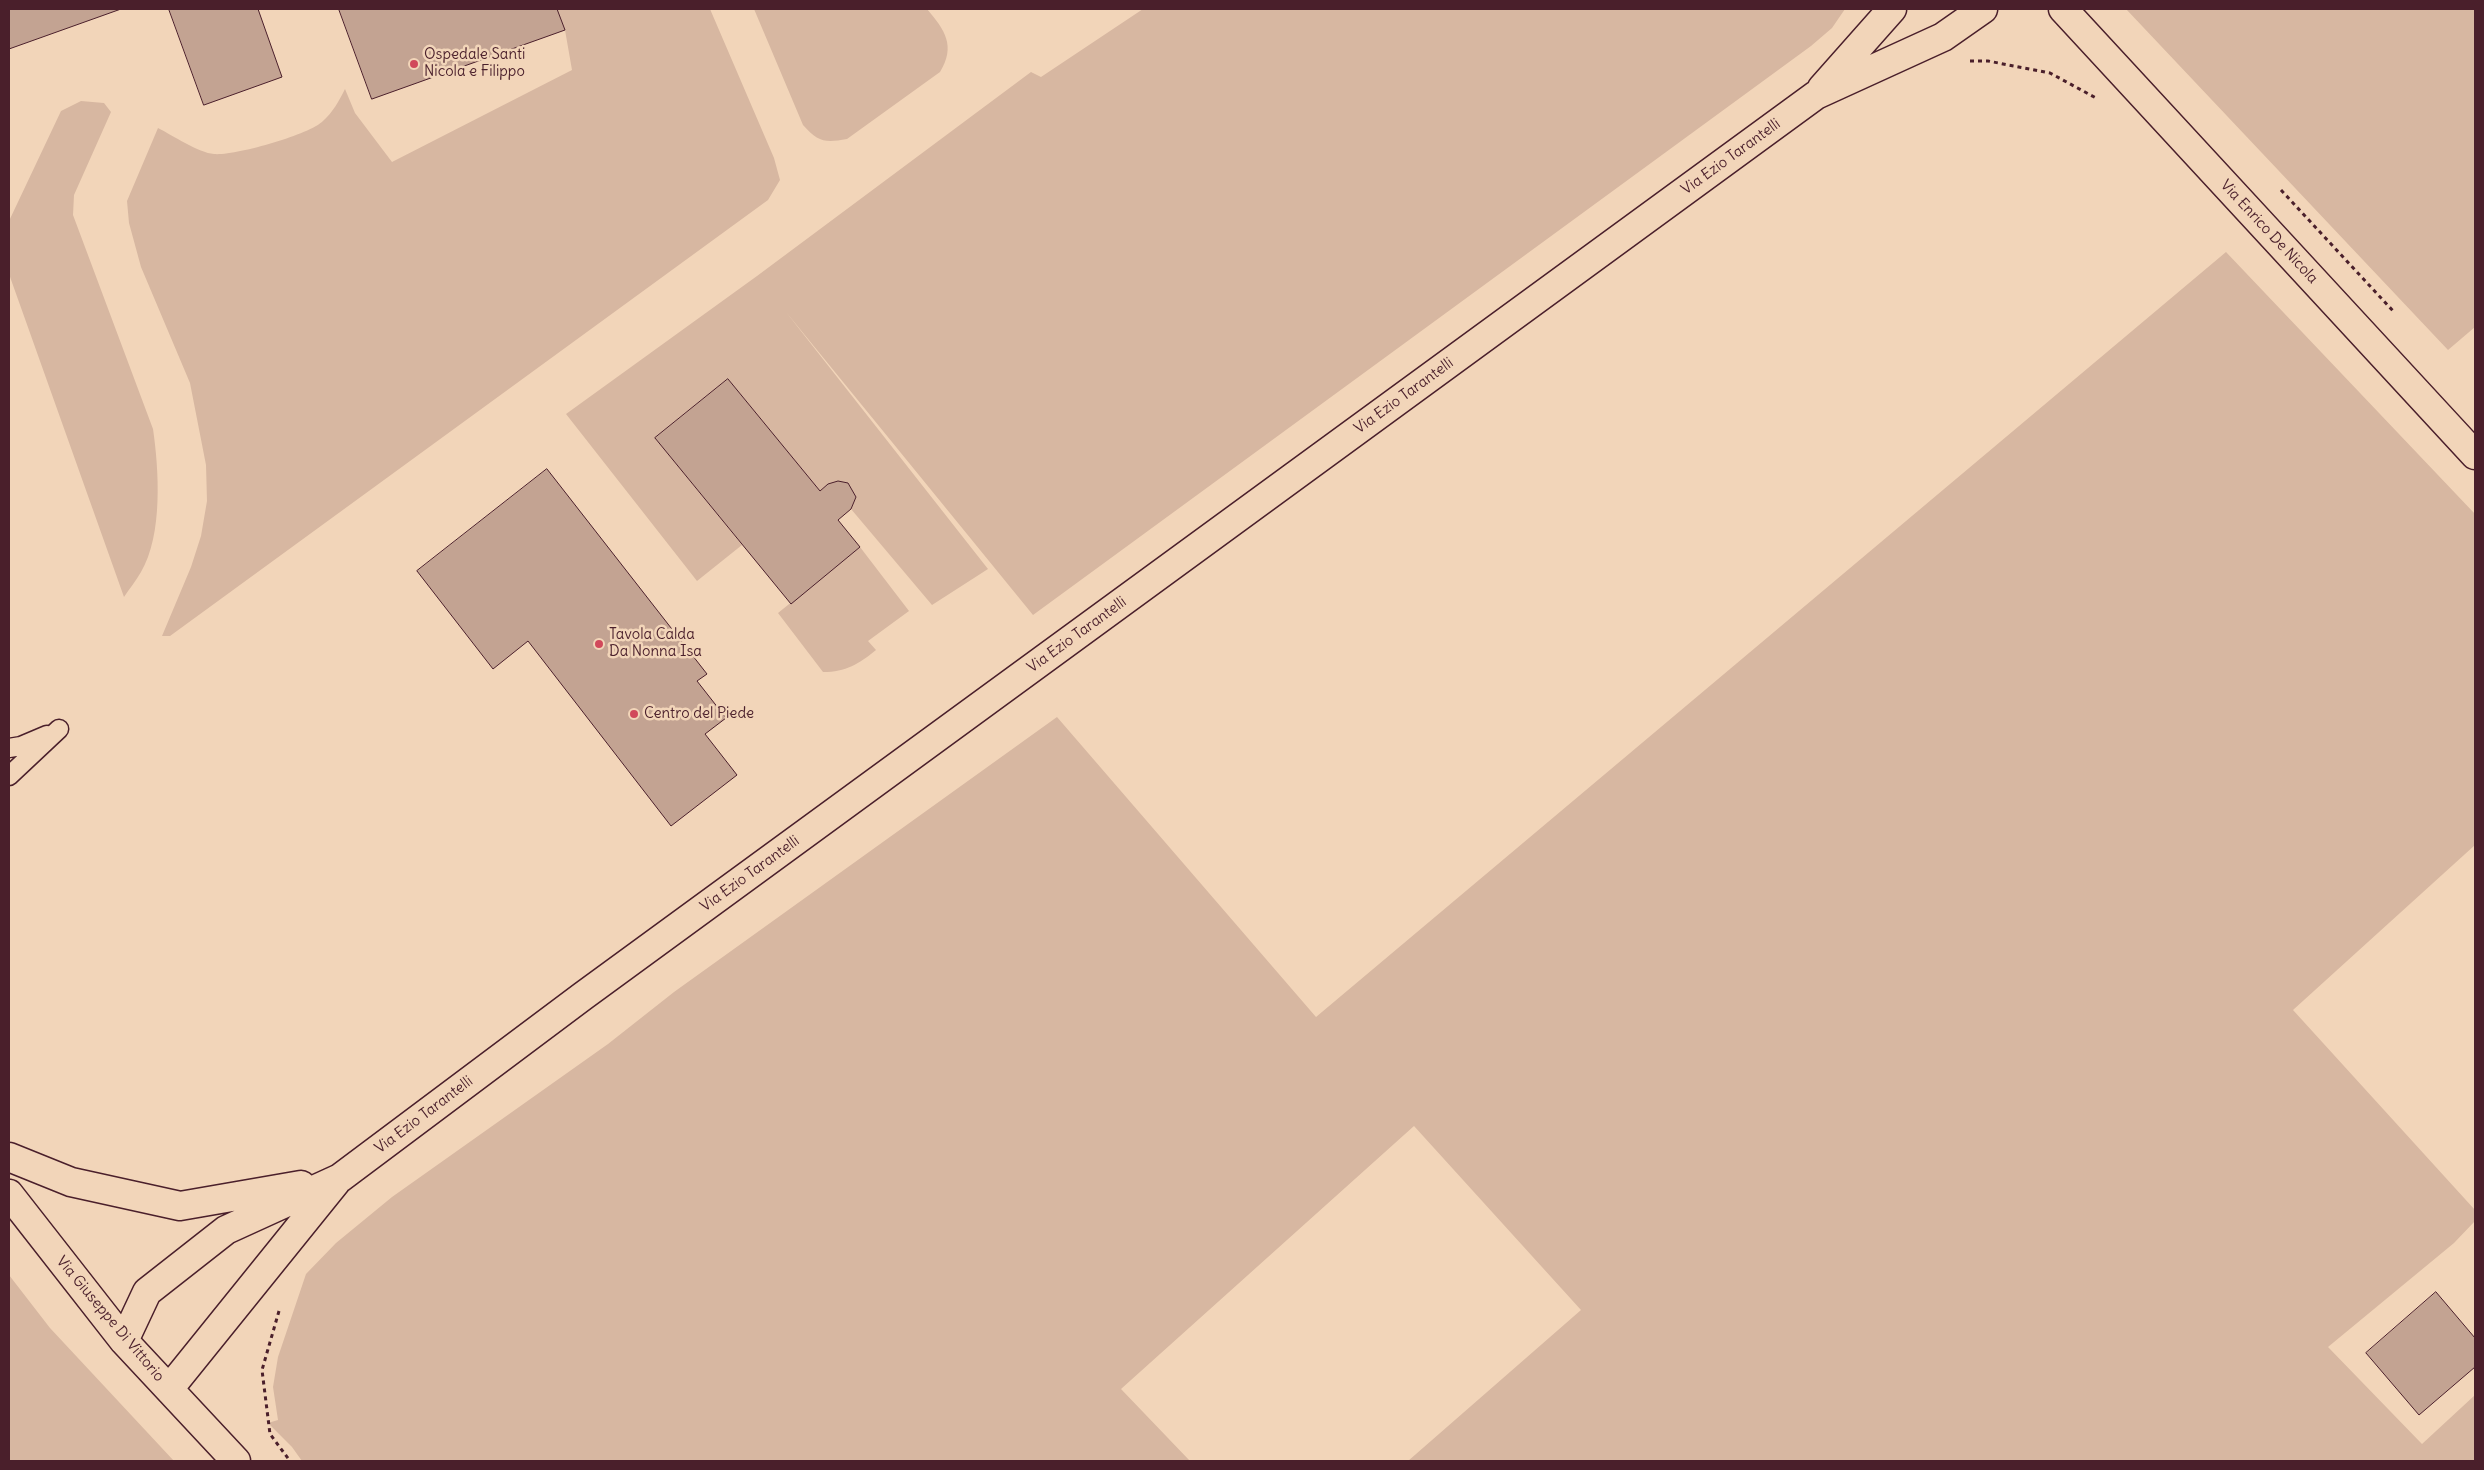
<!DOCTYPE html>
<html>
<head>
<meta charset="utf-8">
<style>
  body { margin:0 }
  #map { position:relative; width:2484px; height:1470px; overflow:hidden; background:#f2d5b9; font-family:Delius,sans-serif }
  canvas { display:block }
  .frame { position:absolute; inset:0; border:10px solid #4a1f2b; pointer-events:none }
</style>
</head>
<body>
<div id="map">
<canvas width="2484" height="1470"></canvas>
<div class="frame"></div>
</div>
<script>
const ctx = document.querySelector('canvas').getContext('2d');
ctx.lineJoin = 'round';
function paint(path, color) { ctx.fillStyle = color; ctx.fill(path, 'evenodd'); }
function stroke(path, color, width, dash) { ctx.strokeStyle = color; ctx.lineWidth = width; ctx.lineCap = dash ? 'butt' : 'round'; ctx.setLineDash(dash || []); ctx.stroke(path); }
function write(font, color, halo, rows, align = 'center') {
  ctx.font = font + ' Delius,sans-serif'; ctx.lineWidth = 5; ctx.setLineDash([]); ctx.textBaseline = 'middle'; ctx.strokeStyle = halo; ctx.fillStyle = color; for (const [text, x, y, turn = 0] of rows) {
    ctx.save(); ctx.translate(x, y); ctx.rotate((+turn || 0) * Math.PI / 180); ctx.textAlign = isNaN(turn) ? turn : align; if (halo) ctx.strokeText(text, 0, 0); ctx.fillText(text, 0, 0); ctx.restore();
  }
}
paint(new Path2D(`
  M557,9H710L774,158L780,180L768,200L170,636H162L191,567L201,536L207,501L206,465L190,383L141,267L129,223L127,201L158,128C172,135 199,153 214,154C234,156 309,135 323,121C333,112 339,101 345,89L355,113L392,162L572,70L565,30Z
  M754,9H927C945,30 956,46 940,72L847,139C825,143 818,142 803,125Z
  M1143,9H1845L1832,28L1811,46L1033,615L786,312L988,569L932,605L851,509L856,497L848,483C836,481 829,483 820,491L728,379L655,438L742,545L697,581L566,414L757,276L1031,72L1041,77Z
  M2126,9H2475V327L2448,350Z
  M81,101L104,103L111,112L74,195L73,215L153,429C159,470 163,535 141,572C136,581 129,589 124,597L9,274V221L61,111Z
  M2226,252L2475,514V845L2293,1010L2475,1210V1221L2454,1243L2328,1347L2422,1444L2475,1395V1461H1408L1581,1310L1414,1126L1121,1389L1190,1461H302L292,1447L268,1423L278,1420L273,1387L278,1357L306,1274L336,1243L392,1197L608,1044L674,992L1057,717L1316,1017Z
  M860,547L909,611L868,641L876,650C859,664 846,672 823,672L778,613Z
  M9,1275L50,1328L174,1461H9Z`), '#d7b7a1');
const building = new Path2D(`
  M9,9H121L9,49Z
  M169,9H258L282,77L204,105Z
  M339,9H557L565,30L372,99Z
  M728,379L820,491L828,484L838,481L848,483L856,497L851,509L838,520L860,547L791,604L655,438Z
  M547,469L707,674L697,681L726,718L705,734L737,775L671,826L528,641L493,669L417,571Z
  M2436,1292L2475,1338V1367L2419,1415L2366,1353Z`);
paint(building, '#c3a392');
stroke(building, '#4a1f2b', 1);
const service = new Path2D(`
  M9,748L21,746L47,735
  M9,776L59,729`);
const minor = new Path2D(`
  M2063,9L2475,455
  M1822,88L1892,9
  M9,1157L71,1182L180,1206L301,1185
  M9,1194L124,1341L236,1461
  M124,1341L147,1292L226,1230L340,1178L583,996L1816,95L1943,37L1983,9
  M169,1389L336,1182`);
stroke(service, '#4a1f2b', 21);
stroke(minor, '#4a1f2b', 31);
stroke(new Path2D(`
  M1970,61H1988L2050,73L2096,98
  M2281,190L2394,312
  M279,1311L262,1370L270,1434L290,1461`), '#4a1f2b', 3, [4, 4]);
stroke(service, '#f2d5b9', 18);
stroke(minor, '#f2d5b9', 28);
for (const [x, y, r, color] of [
  [414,64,5,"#d1495b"],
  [599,644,5,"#d1495b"],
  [634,714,5,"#d1495b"]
]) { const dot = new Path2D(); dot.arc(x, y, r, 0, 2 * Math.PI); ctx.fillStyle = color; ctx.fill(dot); stroke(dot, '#f2d5b9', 2); }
write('15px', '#4a1f2b', '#f2d5b9', [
  ["Ospedale Santi",424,55],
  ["Nicola e Filippo",424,72],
  ["Tavola Calda",609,635],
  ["Da Nonna Isa",609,652],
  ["Centro del Piede",644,714]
], 'left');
write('15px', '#4a1f2b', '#f2d5b9', [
  ["Via Ezio Tarantelli",1731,157,-36],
  ["Via Enrico De Nicola",2269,232,47],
  ["Via Ezio Tarantelli",1404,396,-36],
  ["Via Ezio Tarantelli",1077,635,-36],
  ["Via Ezio Tarantelli",750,874,-36],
  ["Via Ezio Tarantelli",424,1115,-37],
  ["Via Giuseppe Di Vittorio",110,1319,50]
]);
</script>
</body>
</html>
